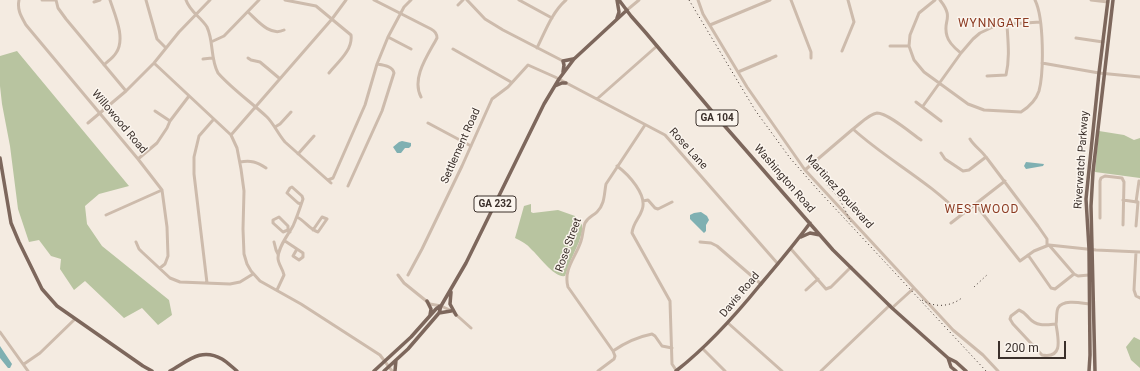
<!DOCTYPE html>
<html>
<head>
<meta charset="utf-8">
<style>
  body { margin:0 }
  #map { position:relative; width:1140px; height:371px; overflow:hidden; background:#f4ebe1; font-family:Roboto,sans-serif }
  canvas { display:block }
  .scale { position:absolute; left:998px; top:341px; width:68px; height:18px; box-sizing:border-box; border:2px solid #3b302b; border-top:0; padding-left:5px; font-size:12px; line-height:14px; white-space:nowrap; color:#3b302b; -webkit-text-stroke:3px #fbf5ee; paint-order:stroke }
</style>
</head>
<body>
<div id="map">
<canvas width="1140" height="371"></canvas>
<div class="scale">200 m</div>
</div>
<script>
const ctx = document.querySelector('canvas').getContext('2d');
ctx.lineJoin = 'round';
function paint(path, color) { ctx.fillStyle = color; ctx.fill(path, 'evenodd'); }
function stroke(path, color, width, dash) { ctx.strokeStyle = color; ctx.lineWidth = width; ctx.lineCap = dash ? 'butt' : 'round'; ctx.setLineDash(dash || []); ctx.stroke(path); }
function write(font, color, halo, rows, align = 'center') {
  ctx.font = font + ' Roboto,sans-serif'; ctx.lineWidth = 3; ctx.setLineDash([]); ctx.textBaseline = 'middle'; ctx.strokeStyle = halo; ctx.fillStyle = color; for (const [text, x, y, turn = 0] of rows) {
    ctx.save(); ctx.translate(x, y); ctx.rotate((+turn || 0) * Math.PI / 180); ctx.textAlign = isNaN(turn) ? turn : align; if (halo) ctx.strokeText(text, 0, 0); ctx.fillText(text, 0, 0); ctx.restore();
  }
}
paint(new Path2D(`
  M17,51L129,186L99,194L85,206L87,224L102,246L169,300L172,315L158,325L142,308L124,318L85,281L74,290L60,269L61,259L51,256L39,240L29,242L18,209L10,146L2,104L0,86V56Z
  M1099,131L1124,135L1134,140L1140,138V178L1095,172Z
  M531,204V212L533,213L558,210L575,216L582,225V232L579,242L570,262L565,276C554,278 539,256 531,249C527,244 521,241 515,238L524,206Z
  M1134,337L1140,340V368L1131,360L1126,347Z`), '#b8c4a0');
paint(new Path2D(`
  M402,141L411,143V146L409,148H405L401,153H397L393,147L399,142Z
  M1026,162L1044,164L1043,166L1026,169L1024,166Z
  M701,212L707,216L709,220L706,225V231L704,233L690,219V215L694,213Z
  M0,346L12,364L10,368H8L0,358Z`), '#7fb0b2');
stroke(new Path2D(`
  M19,0C17,10 21,16 26,25L138,159L162,190L167,227L168,256L165,264L160,268
  M42,0H56
  M56,0L58,8L66,19L126,91
  M146,0L157,39L166,48
  M186,0C190,12 201,17 207,27C214,42 210,58 218,73C232,89 251,102 267,117C274,124 278,134 285,142L331,183
  M285,0L316,6L351,35C353,50 338,62 329,73
  M374,0L431,29C435,31 437,33 437,38C428,55 411,78 421,97
  M467,0L485,19L503,30L563,61
  M519,0L552,18
  M698,0L703,14L747,87L805,170L953,330L983,355L998,371
  M791,0L811,52V58
  M935,0L919,13L910,35L909,46L914,60L924,72L968,104L984,110L1021,112C1029,107 1036,100 1039,91C1044,72 1044,18 1035,0
  M940,0C955,19 942,20 947,36C949,44 956,49 961,53
  M1091,0L1108,2
  M94,2L100,0
  M458,5L463,0
  M627,10L639,0
  M248,12C257,20 270,37 284,30
  M710,25L770,0
  M388,37L411,49
  M1076,38L1103,42
  M211,42L224,36L259,0
  M890,46H909
  M537,48C545,32 552,12 566,0
  M453,49L511,82
  M842,51L854,22L848,0
  M248,58L251,60L260,62L279,78
  M203,59L212,58
  M154,63L231,135L237,148L241,169L244,191L243,229L244,254L247,264L251,271L260,281L301,304L380,355L392,371
  M1042,63L1099,73L1140,77
  M104,65C108,61 113,58 116,53C126,39 115,15 110,0
  M738,72L776,56
  M987,76L1006,75C1010,58 1008,42 1007,25
  M597,99L657,46
  M916,102L941,121
  M923,106L961,53L973,39L980,33L997,25L1040,22
  M155,111L170,121
  M88,123L126,91L154,63L179,32L210,0
  M428,123L471,146
  M275,127L280,124L291,112
  M853,129C860,124 869,114 877,113C888,113 912,134 921,140
  M231,135L332,19L346,0
  M970,139C974,146 981,150 986,157L1038,226L1047,239V245
  M941,153L945,159L963,171L969,170L986,157
  M298,154L314,136
  M138,159L157,143L167,128L170,121L189,96
  M240,162C251,160 257,162 266,168
  M617,166C628,174 648,195 642,210C639,219 633,223 632,233L670,301L672,364L676,370
  M805,170L853,129C887,160 929,181 961,215
  M328,180L333,178L365,105L377,64L388,37L404,7L411,0
  M348,186L382,111L394,73C393,66 383,65 377,64
  M1123,200L1137,202
  M643,201L648,200L655,208L658,209L672,202
  M1136,202L1139,181
  M976,205L1020,261L1034,251L1049,245L1096,250L1140,252
  M106,215L162,190
  M297,217C305,221 310,230 318,232L327,219L322,217L313,230
  M1100,218V181L1101,178L1105,176L1122,178L1124,182L1123,225
  M951,223L1005,181
  M1136,226L1138,202
  M288,230V226L279,217L273,220V223L283,232L288,230L290,232
  M285,241C291,245 297,249 303,253V257L299,260L293,256L297,249
  M136,242L139,249L142,252L170,278L180,282L230,284L240,282L253,274
  M274,242L276,250L278,254
  M700,242L711,243L717,246L761,284
  M1049,245L1074,274L1078,276L1089,275
  M791,249L826,289L831,287L851,267
  M1136,252L1134,290L1136,296L1140,298
  M1028,255L1051,288L1055,289L1074,274
  M398,275L404,283L430,304L441,306L452,311L471,328
  M408,275L422,249L462,166L492,99L508,87L528,65L555,77L665,135L778,264
  M207,283L194,174V157L199,136L213,120
  M277,290L284,275C283,269 278,264 278,258C278,247 288,235 293,226C297,217 300,208 303,199L302,196L292,187L290,188L287,193L298,203L301,204
  M806,290L818,279
  M892,308L914,288
  M1019,310C1024,312 1025,314 1029,318C1037,327 1046,325 1056,324C1058,338 1064,359 1042,355L1013,324L1010,319L1011,316Z
  M728,323L782,371
  M1056,324C1057,320 1056,312 1058,308C1063,299 1081,303 1089,304
  M0,332L28,371
  M703,349L725,371
  M613,351L568,287C563,269 576,257 581,241C583,235 583,228 585,223C588,217 593,216 597,212C605,204 604,194 606,184L645,125
  M24,364L40,353L75,319
  M598,371L614,359L615,356L613,351C626,342 637,337 652,334L655,336L662,346L672,348
  M821,371L890,305`), '#cdbbac', 3);
stroke(new Path2D(`
  M619,0L631,16L646,33L716,116L833,250L892,308L948,358L956,362L966,371
  M617,18L619,12L617,0
  M563,72L564,65L563,61L573,59
  M555,86L562,83H566
  M0,158L11,223L19,242L42,289L57,306L143,366L152,371
  M801,237L810,233L820,235
  M451,292L450,304L456,315
  M427,301L431,309L430,315
  M439,313L451,311
  M948,358L951,367L956,371
  M170,371C188,361 201,347 222,359C227,362 232,367 237,371
  M374,371L411,337L436,309L440,306
  M384,371L408,349L439,313L441,306L466,263L544,104L559,79L574,59L627,10
  M395,371L396,360
  M676,371C708,346 734,317 760,285C777,265 794,245 810,223
  M1089,371L1090,355L1089,249L1086,199L1099,73L1108,0
  M1095,371L1091,206L1093,172L1113,0`), '#7d675c', 3.5);
stroke(new Path2D(`
  M689,0L755,110L790,158L818,190L986,371
  M827,185L839,198L851,222
  M974,287L988,274
  M922,300C935,308 951,307 963,297`), '#3b302b', 1, [1, 3]);
for (const [x, y, w] of [
  [717,118,42],
  [495,204,42]
]) { const box = new Path2D(); box.roundRect(x - w / 2, y - 8, w, 16, 3); ctx.fillStyle = '#fbf5ee'; ctx.fill(box); stroke(box, '#3b302b', 1); }
write('bold 10px', '#3b302b', null, [
  ["GA 104",717,118],
  ["GA 232",495,204]
]);
write('11px', '#3b302b', '#fbf5ee', [
  ["Willowood Road",119,122,50],
  ["Settlement Road",461,146,-66],
  ["Rose Lane",688,149,48],
  ["Riverwatch Parkway",1082,160,-86],
  ["Washington Road",784,179,49],
  ["Martinez Boulevard",839,192,48],
  ["Rose Street",569,245,-70],
  ["Davis Road",740,295,-50]
]);
ctx.letterSpacing = '1px';
write('12px', '#8c3b22', '#fbf5ee', [
  ["WYNNGATE",994,24],
  ["WESTWOOD",982,210]
]);
ctx.letterSpacing = '0px';
</script>
</body>
</html>
